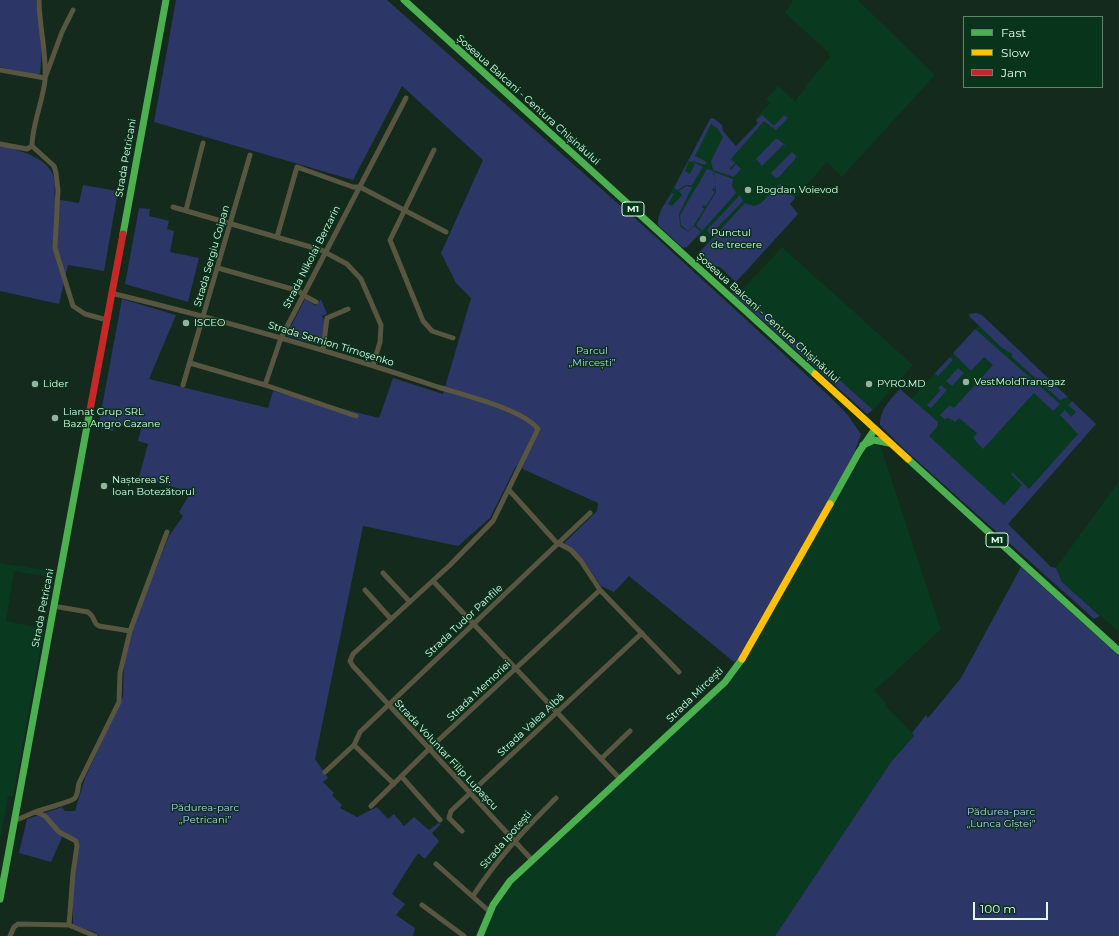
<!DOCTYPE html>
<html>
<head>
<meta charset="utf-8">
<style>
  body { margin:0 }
  #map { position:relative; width:1119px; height:936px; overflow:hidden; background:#132a1d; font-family:Montserrat,sans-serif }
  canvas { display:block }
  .legend { position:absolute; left:963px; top:16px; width:140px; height:72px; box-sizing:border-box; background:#09341c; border:1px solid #5f846d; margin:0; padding:5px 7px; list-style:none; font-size:12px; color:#dffbe7 }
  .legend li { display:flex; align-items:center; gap:8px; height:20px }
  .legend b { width:20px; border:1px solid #5f846d }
  .scale { position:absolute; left:973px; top:902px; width:75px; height:18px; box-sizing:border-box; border:2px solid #dffbe7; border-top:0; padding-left:5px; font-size:12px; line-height:14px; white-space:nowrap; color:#dffbe7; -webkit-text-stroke:3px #09341c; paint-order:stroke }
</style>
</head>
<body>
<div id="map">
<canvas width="1119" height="936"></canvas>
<ul class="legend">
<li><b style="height:5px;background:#4caf50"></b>Fast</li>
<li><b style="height:5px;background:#ffc107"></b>Slow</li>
<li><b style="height:5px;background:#c62828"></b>Jam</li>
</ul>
<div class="scale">100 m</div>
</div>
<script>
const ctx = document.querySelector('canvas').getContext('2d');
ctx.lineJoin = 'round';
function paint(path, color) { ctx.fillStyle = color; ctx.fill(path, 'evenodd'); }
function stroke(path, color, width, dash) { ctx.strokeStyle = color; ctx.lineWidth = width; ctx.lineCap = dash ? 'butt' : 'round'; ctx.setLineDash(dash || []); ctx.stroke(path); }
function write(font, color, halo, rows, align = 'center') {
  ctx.font = font + ' Montserrat,sans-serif'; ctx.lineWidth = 3; ctx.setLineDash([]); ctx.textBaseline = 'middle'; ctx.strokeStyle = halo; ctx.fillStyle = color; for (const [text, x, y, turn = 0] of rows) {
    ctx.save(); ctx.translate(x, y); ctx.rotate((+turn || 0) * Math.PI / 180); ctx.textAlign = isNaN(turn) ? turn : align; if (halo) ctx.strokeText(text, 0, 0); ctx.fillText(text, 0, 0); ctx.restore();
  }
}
paint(new Path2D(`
  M793,0H858L935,75L842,177L827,162L790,204L798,214L736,282L705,253L706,245L695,236L694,237L669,221L666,201L710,119L713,118L722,125L723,131L736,146L758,123L756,120L757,117L770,103L766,99L778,86L795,101L806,87L805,86L830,57L828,56L829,53L785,13Z
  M782,247L913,365L873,410L741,291Z
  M985,318L1096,424L1008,524L893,419Z
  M870,443L878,444L881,448L941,629L893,674L874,690L886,703L885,705L915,736L891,762L775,936H483L496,905L508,888L745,660L862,453Z
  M1119,481V632L1062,582L1056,568Z
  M0,563L51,571L50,577L14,571L6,621L44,629L13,797L8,796L0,841Z`), '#09391f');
paint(new Path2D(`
  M0,0H36L42,50L40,73L38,75L0,67Z
  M176,0H387L657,238L826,393L847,414L861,434L853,456L745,652L734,662L629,576L614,592L601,586L588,567L564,543L597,511L598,503L516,466L490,518L458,546L363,526L315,759L328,778L323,782L334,793L332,795L342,805L340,808L357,817L377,807L388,819L394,814L404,826L414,817L429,830L438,823L441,824L432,833L439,841L425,859L418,853L392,894L405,904L396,915L415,928L413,936H99L95,932L73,925V889L79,841L64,833L51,862L19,853L27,819L62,807L65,811H75L85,778L123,697L124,663L131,632L169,536L183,516L179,512L191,492L139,477L148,444L138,441L141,429L115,424L113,431L98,428L122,299L176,315L149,379L268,408L273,391L379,418L393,378L443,394L471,298L456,283L441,253L483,160L402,86L353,180L154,122Z
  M762,115L774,126L784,115L788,118L776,130L764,121L731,159L735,163L730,168L731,170L736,164L741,169L734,177L713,170L711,161L723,137L717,128L711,124L695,156L707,162L705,165L693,161L692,162L689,161L685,171L690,174L695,164L693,162L703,167L692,185H686L678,190L674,188L710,119L713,118L722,125L723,131L736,146L758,123L756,120Z
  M775,139H778L786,146L783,145L762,166L756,159Z
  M0,145C20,151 53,158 55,183C55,188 54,194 55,199L79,203L83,185L118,191L104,271L68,265L59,304L0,291Z
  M792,152L796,156L795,159L779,177L776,178L771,173Z
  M707,169L713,171L715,181V191L714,187L712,190L715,192L706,206L703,205L702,208H705L694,225L688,231L681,225L680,215Z
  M714,172L733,179L732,186L736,193L702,231L696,225L716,192Z
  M780,184L795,198L790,204L798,214L736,282L720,267L710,265L702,257L698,258L696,256L745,203L754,206L760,204Z
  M686,186L692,187L679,214L680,226L688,232L694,226L701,232L687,247L683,248L658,225C657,213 665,203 672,193L674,194L668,204L672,206L682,195L679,191Z
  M740,195L743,201L710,235L707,230Z
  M139,208L150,209L149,216L169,221L167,229L174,231L170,252L199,258L188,302L125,284Z
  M741,291L873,410L867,414L732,293Z
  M305,299L316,306L321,299L327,314L322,316C327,323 326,339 319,345L287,336V334Z
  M976,313L982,315L1068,397L1060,400L1012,357V354L1001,347L970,317L969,314Z
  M975,329L1060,404L1053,411L1034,393L983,449L973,438L977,433L959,418L955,422L949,418L944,419L940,415L950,405L954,408L993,365L984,357L971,371L953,353Z
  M950,357L953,360L938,376L935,373Z
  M958,368L964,373L952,386L946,381Z
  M941,385L947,390L931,408L927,405L940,391L938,388Z
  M900,389L938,422L937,427L929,436L1004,505L1022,485L1011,474L1013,473L1029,489L1078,434L1060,415L1065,410L1071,417L1076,412L1068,405L1072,401L1096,424L1008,524L1051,567L1056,568L1062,582L1100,616L1094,619L904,449L880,425C880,409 890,400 900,389Z
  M1021,567L1119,656V936H775L891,762L914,736L912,733L926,715L928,718L961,678Z`), '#2c3667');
stroke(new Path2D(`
  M39,0C39,27 47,53 45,80C43,101 32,125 32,146L54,166L56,173L58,190L55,248L73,306L85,314L107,320
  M0,70L45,78L62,32L73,10
  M0,144L27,149L32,146
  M434,150L390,240L423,321L432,331L453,338
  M173,207L321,250L347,264L361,279L381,325L380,342L373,365
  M186,210L203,143
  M277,237L297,167L353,187H360L446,232
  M218,268L299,291L303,295L316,302
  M111,293C222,320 331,351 438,387C464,395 522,409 538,429L493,521L450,565L353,654L350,661L353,666L532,860
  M323,350L327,318L348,309
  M190,363L265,385L356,416
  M183,385L250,155
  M265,385L281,338L406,98
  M509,490L556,542L571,550L581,561L600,590L679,672
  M383,573L410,602
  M433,581L620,779
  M365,590L391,619
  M53,606L88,612L92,616L96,624L99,626L130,631
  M354,745L394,784
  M601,759L630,731
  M325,772L354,745L360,732L590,513
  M402,777L440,820
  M371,806L429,749L600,590
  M35,812C42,809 72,802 75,798C78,794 78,787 79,783L119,702L120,673L130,631L167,532
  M14,821L35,812L39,813L45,816L59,832L76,841L77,846L73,873L69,925
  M462,831L449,818L451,811L642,633
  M436,864L490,912
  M473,896C496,860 525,829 556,798
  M422,905L464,936
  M10,936L14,927L18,924L69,925L95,936`), '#585540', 5);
stroke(new Path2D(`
  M404,0L815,374
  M123,234L166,0
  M863,445L874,440L889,443
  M908,459L1119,651
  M830,504L859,452L875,429
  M0,899L90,410
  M480,936L493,905L510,881L725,682L742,659`), '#4caf50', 7);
stroke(new Path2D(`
  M815,374L908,459
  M742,659L830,504`), '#ffc107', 7);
stroke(new Path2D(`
  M90,410L123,234`), '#c62828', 7);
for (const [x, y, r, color] of [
  [748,190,4,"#98b2a0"],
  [703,239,4,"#98b2a0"],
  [186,323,4,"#98b2a0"],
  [966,382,4,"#98b2a0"],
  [35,384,4,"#98b2a0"],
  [869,384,4,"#98b2a0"],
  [55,418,4,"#98b2a0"],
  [104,486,4,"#98b2a0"]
]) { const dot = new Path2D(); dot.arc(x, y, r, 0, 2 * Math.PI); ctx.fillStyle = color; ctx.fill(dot); stroke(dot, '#09341c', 1.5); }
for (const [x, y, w] of [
  [633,209,22],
  [997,540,22]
]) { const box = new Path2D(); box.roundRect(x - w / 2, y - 7, w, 14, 3); ctx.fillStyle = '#09341c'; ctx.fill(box); stroke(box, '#dffbe7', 1); }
write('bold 9px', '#dffbe7', null, [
  ["M1",633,209],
  ["M1",997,540]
]);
write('10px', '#dffbe7', '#09341c', [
  ["Șoseaua Balcani - Centura Chișinăului",528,100,42],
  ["Strada Petricani",126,158,-80],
  ["Strada Sergiu Coipan",212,256,-74],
  ["Strada Nikolai Berzarin",312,257,-63],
  ["Șoseaua Balcani - Centura Chișinăului",768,318,42],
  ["Strada Semion Timoșenko",331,344,17],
  ["Strada Petricani",43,608,-79],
  ["Strada Tudor Panfile",464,621,-43],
  ["Strada Memoriei",479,691,-43],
  ["Strada Mircești",695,695,-44],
  ["Strada Valea Albă",531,725,-43],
  ["Strada Voluntar Filip Lupașcu",446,755,47],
  ["Strada Ipotești",506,840,-49]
]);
write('10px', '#dffbe7', '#09341c', [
  ["Bogdan Voievod",756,190],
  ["Punctul",711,233],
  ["de trecere",711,245],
  ["ISCEO",194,323],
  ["VestMoldTransgaz",974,382],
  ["Lider",43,384],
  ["PYRO.MD",877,384],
  ["Lianat Grup SRL",63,412],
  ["Baza Angro Cazane",63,424],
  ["Nașterea Sf.",112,480],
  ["Ioan Botezătorul",112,492]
], 'left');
write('10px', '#bec9f7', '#09341c', [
  ["Parcul",592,351],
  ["„Mircești”",592,363],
  ["Pădurea-parc",205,808],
  ["„Petricani”",205,820],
  ["Pădurea-parc",1001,812],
  ["„Lunca Gîștei”",1001,824]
]);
</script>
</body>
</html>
